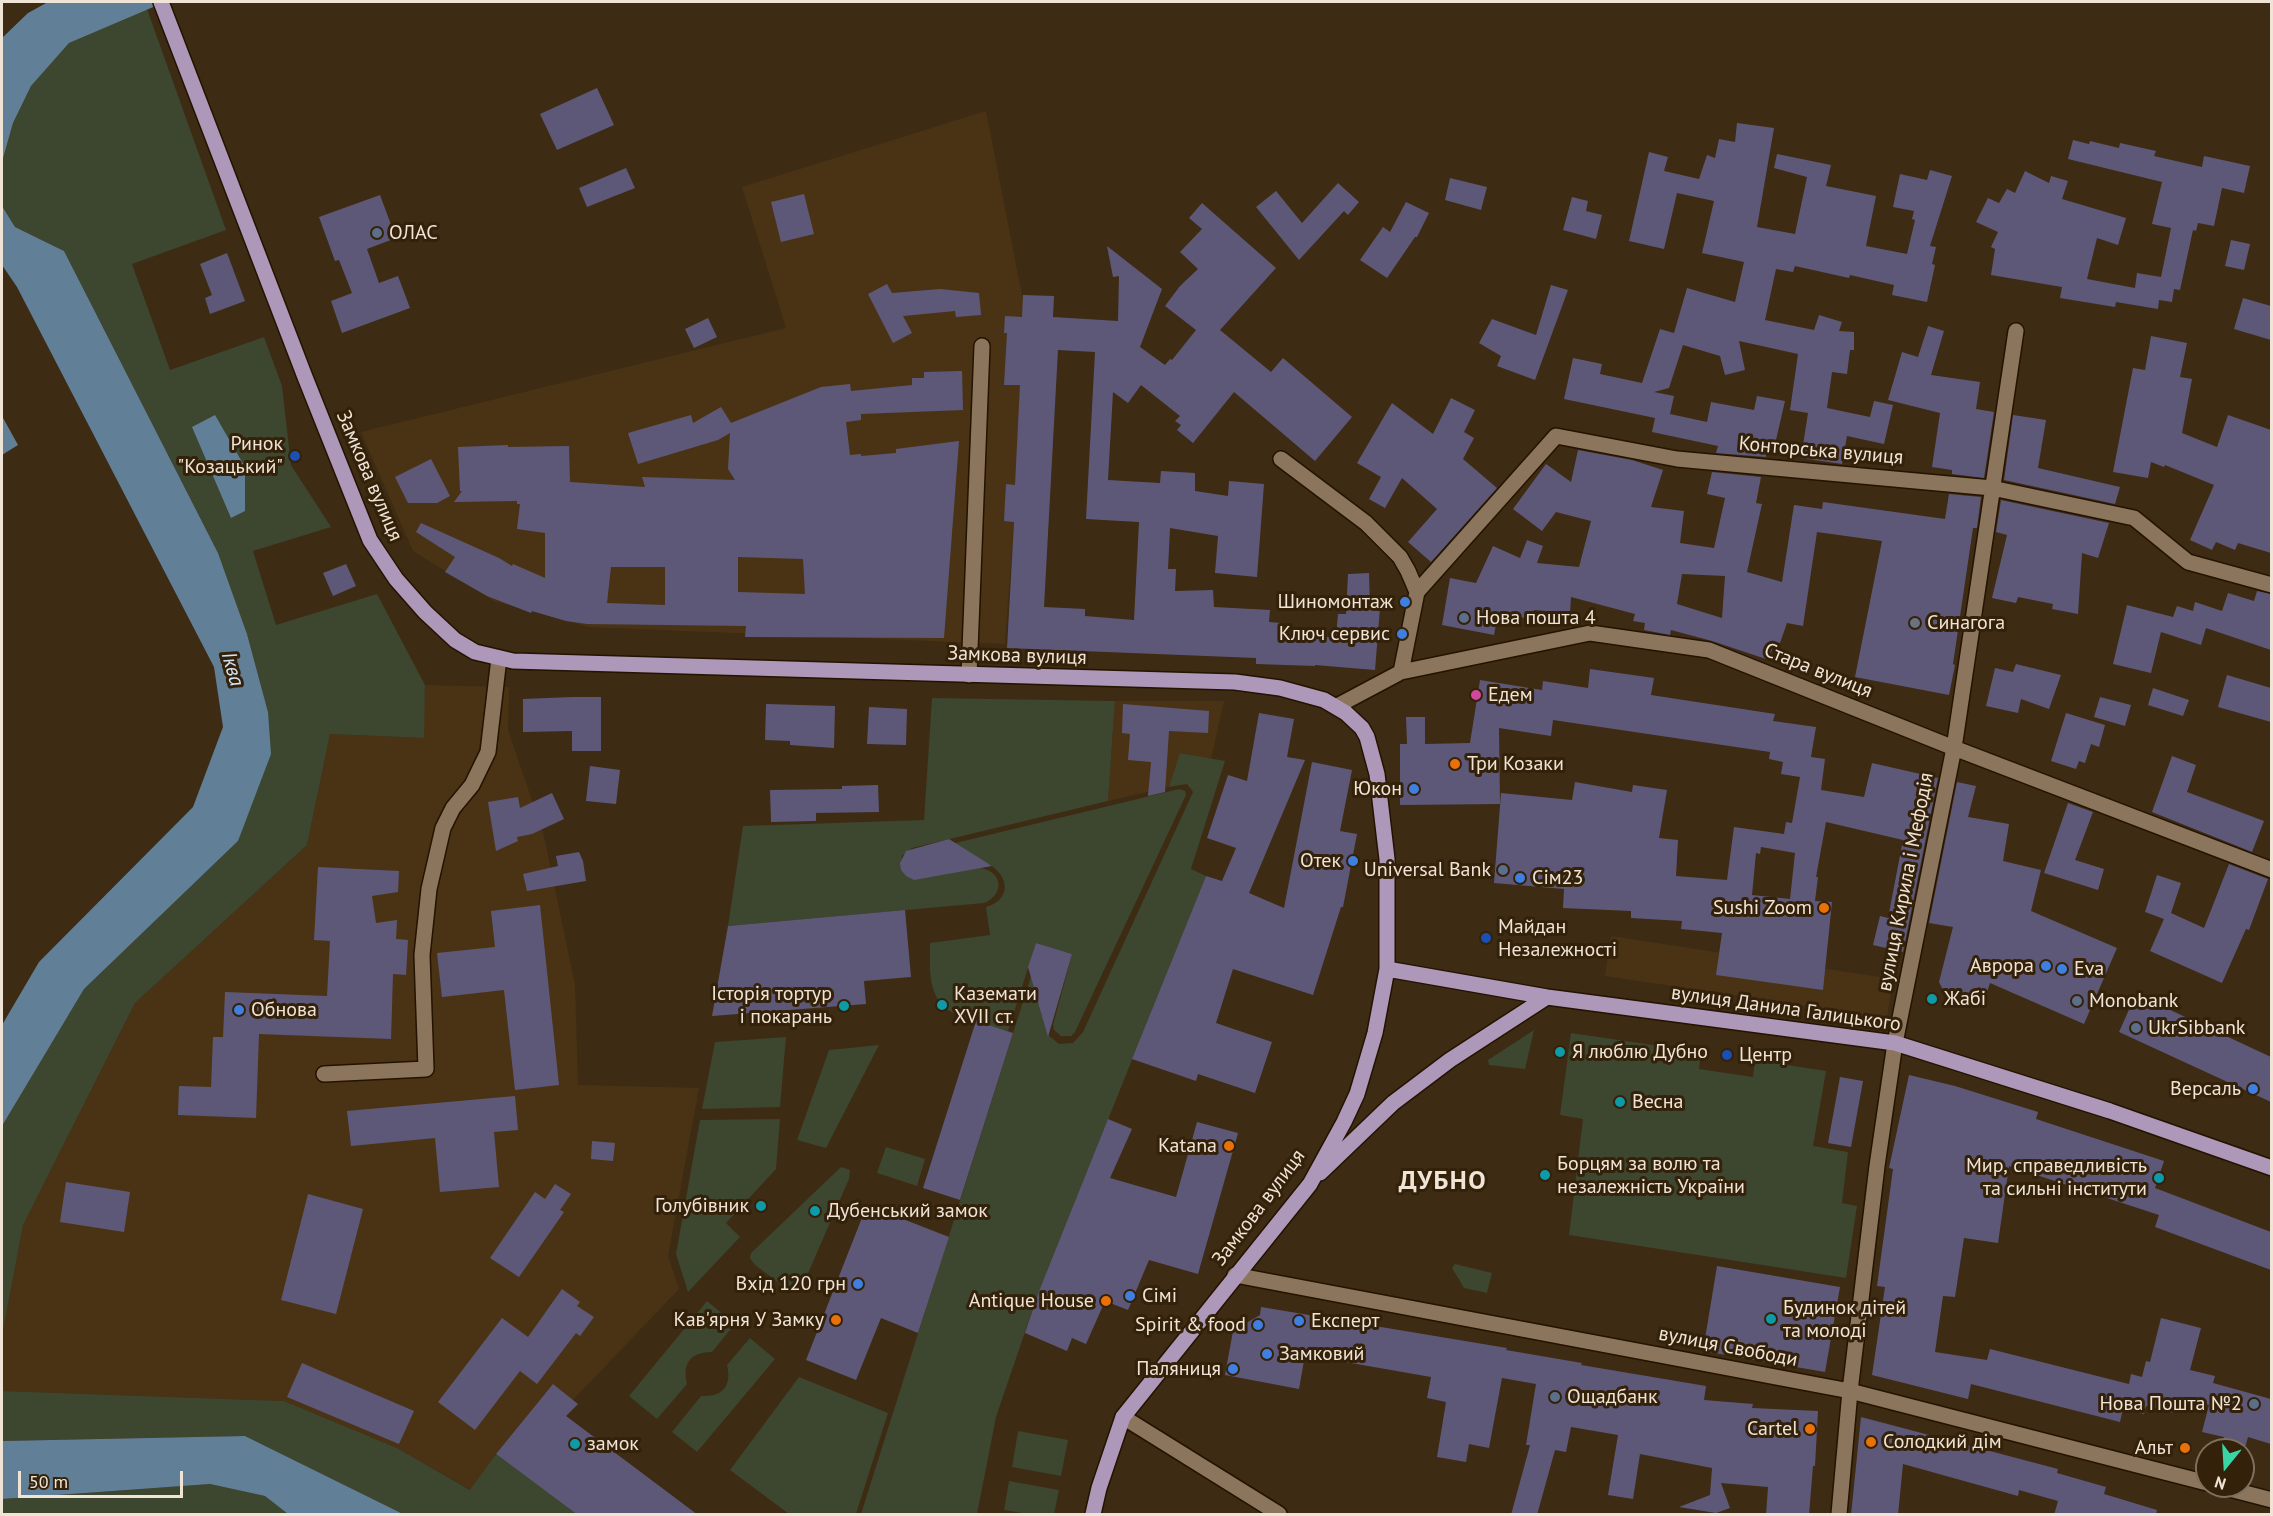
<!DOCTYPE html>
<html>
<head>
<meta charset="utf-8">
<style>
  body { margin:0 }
  #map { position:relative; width:2273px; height:1516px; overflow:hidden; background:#3d2b14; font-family:"PT Sans",sans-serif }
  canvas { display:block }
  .frame { position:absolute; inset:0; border:3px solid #f0e4d6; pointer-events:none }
  .north { position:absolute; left:2195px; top:1438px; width:60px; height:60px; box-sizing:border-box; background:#33210a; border:2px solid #7f6f5c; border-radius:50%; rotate:198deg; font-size:16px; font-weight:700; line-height:24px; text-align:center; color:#f0e4d6 }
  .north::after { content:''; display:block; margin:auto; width:21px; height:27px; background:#3bd4a4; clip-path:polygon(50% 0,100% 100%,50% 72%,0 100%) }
  .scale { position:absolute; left:18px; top:1471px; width:165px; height:27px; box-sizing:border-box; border:3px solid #f0e4d6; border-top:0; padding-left:8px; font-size:18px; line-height:21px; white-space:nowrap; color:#f0e4d6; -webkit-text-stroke:4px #33210a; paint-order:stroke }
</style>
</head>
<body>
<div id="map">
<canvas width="2273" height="1516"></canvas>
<div class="frame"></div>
<div class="north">N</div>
<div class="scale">50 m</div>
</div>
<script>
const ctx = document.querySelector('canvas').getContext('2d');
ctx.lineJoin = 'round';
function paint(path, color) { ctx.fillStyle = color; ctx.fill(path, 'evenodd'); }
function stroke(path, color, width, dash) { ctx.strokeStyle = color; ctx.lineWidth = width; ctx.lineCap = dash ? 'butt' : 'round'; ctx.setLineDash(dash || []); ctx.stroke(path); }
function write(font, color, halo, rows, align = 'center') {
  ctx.font = font + ' "PT Sans",sans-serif'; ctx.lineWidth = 6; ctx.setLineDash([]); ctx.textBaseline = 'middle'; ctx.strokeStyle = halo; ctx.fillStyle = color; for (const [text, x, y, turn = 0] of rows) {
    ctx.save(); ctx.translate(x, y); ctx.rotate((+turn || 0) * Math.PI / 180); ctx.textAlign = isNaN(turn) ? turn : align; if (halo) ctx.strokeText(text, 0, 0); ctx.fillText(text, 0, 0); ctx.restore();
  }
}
paint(new Path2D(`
  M986,111L1028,326L1005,644L589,627L494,601L413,551L361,432L786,328L742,187Z
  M425,685L509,687L508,730L544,836L575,985L578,1085L699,1088L668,1256L679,1289L573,1400L553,1384L496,1454L471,1490L397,1448L284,1401L2,1391V1336L23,1225L135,1003L307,845L330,734L423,738Z
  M1115,701H1224L1211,759L1181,753L1169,787L1108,801Z
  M1611,936L1893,979L1887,1018L1605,976Z`), '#4a3315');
paint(new Path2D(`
  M147,9L226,230L132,264L170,370L264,337L282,386L291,465L331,527L253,551L276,625L377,594L425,685L424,738L330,734L307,845L135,1003L23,1225L2,1336V1126L84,989L238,841L268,712L247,634L218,553L64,251L15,227L2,206V162L13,123L31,86L69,43Z
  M932,698L1115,701L1108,801L912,848L902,856L901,870L912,879L979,868C1002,870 1006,894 984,903L728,926L743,826L924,820Z
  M1180,753L1225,761L1191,869L1206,876L1039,1291L996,1417L977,1514H861L1039,951L1048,1035L1059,1044L1073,1043L1083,1032L1193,792L1187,784L1169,787Z
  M1179,789L1185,791L1186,795L1075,1032L1071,1036H1061L1054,1030L1053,1025L1072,954L1036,943L1008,1031C979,1022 940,1020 932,985C929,972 930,957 930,943L990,935L986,907C1011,900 1010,877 989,864L914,853Z
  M1534,1030L1525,1069L1489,1065L1488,1060Z
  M1571,1033L1701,1052L1699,1069L1753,1077L1755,1060L1826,1071L1813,1146L1848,1152L1842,1203L1857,1206L1846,1278L1569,1235L1583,1119L1560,1115Z
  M786,1037L780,1107L702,1109L715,1042Z
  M879,1045L826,1148L797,1140L829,1050Z
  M780,1119L776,1169L726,1223L740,1237L688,1292L676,1254L700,1120Z
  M886,1147L925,1159L917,1186L877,1173Z
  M841,1167L850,1170L849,1179L802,1287L800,1291L791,1292L755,1265L750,1258L751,1253Z
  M1455,1264L1492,1273L1487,1293L1464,1288L1452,1268Z
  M707,1301L735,1324L712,1352C691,1352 682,1363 687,1384L657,1419L629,1396Z
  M750,1338L775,1359L697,1452L672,1432L701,1396C723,1397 732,1386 727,1365Z
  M799,1377L888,1413L856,1514H789L730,1470Z
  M2,1391L284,1401L397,1448L470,1490L496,1454L578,1514H403L245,1436L2,1441Z
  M1018,1431L1068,1440L1061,1476L1012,1467Z
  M1009,1481L1059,1490L1054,1514H1027L1004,1510Z
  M210,1484L265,1496L288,1514H2V1499Z`), '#3d462e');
paint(new Path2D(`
  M48,2H165L69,43L31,86L13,123L2,162V38L28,13Z
  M2,206L15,227L64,251L218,553L247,634L268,712L271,754L238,841L84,989L2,1126V1025L39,962L193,807L223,727L214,667L17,287L2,265Z
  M215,415L245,467V511L231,518L192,427Z
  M2,416L18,445L2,455Z
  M245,1436L403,1514H288L265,1496L210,1484L2,1499V1441Z`), '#627f98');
paint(new Path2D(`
  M597,88L614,125L557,150L540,114Z
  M1737,123L1774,128L1757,227L1795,234L1807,177L1774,168L1777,154L1831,165L1826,186L1876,196L1866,246L1907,254L1915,220L1912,219L1914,211L1893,207L1900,174L1927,180L1930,170L1952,176L1930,246L1936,247L1932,264L1935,265L1927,302L1892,295L1894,285L1850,275L1849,278L1795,266L1793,272L1776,269L1765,320L1814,330L1819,315L1842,322L1839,331L1854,332V350H1850L1847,374L1832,372L1827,408L1870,417L1874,401L1893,405L1884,444L1847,436L1842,464L1801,458L1808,413L1790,410L1798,354L1739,341L1745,370L1725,375L1720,356L1683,345L1669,388L1654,392L1674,396L1670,414L1707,422L1711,402L1754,410L1757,396L1785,401L1773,453L1766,454V457L1716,453L1718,446L1652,432L1655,418L1564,399L1573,358L1602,364L1600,374L1642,383L1660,329L1674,333L1687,288L1735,302L1744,262L1702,253L1714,201L1677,193L1664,249L1629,241L1649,152L1668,157L1664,171L1699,179L1707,155L1715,158L1719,139L1735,142Z
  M2073,140L2089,144L2090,141L2119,148L2120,143L2156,151L2154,156L2202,167L2204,156L2250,166L2244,193L2222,188L2214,226L2198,223L2196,231L2193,230L2180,290L2174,289L2172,302L2159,300L2158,309L2116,302L2115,307L2060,298L2062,287L1991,275L1995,249L1991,247L1998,232L1976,222L1988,198L1999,203L2007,189L2015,193L2025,171L2049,183L2051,176L2068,181L2062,199L2126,218L2118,245L2097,238L2087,279L2135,288L2137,273L2161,277L2171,228L2152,224L2162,182L2068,159Z
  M626,168L635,188L587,207L579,188Z
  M1450,178L1487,187L1481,210L1445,200Z
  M1338,183L1359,202L1348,215L1344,211L1299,260L1256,207L1276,191L1302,223Z
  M804,194L814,234L781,242L771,202Z
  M380,195L396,238L367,249L379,283L398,276L410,308L342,333L331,301L352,293L339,260L335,261L319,217Z
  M1572,197L1588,201L1586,211L1602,215L1596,239L1563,230Z
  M1406,202L1429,213L1417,237H1415L1387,278L1360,260L1383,227L1390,232Z
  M1202,203L1276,268L1220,330L1271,372L1283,358L1352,417L1315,461L1234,392L1193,443L1177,430L1181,425L1175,421L1180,416L1141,385L1128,403L1113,392L1108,480L1160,483L1161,471L1195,473V491L1228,496L1229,481L1264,484L1257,577L1215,573L1218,536L1170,528L1168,569H1176L1175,591L1213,590L1214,607L1270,610L1269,622L1281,623L1280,636L1327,638V637H1336L1338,614H1346L1348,574L1369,573L1370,607L1380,608L1375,670L1315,665V666L1256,664V658L1007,648L1014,522L1004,521L1006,484L1015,485L1020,385H1004L1007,333H1004L1005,316L1022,317L1023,295L1054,296L1053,317L1118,321L1119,276L1113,277L1107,246L1162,289L1140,347L1165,365L1170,359L1172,360L1196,330L1165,306L1180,286L1198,269L1180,252L1202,229L1189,218ZM1058,350L1095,352L1086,519L1139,522L1134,620L1085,616V609L1044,607Z
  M2231,240L2250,244L2244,270L2225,266Z
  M227,253L245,301L210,314L205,298L212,295L200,264Z
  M887,284L892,293L940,289L979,293L981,315L956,317L955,311L903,316L912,333L893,343L868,294Z
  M1551,285L1568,290L1535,380L1497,366L1501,356L1479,343L1492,319L1536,335Z
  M2243,298L2271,306V340L2234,329Z
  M708,318L717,337L694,348L685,329Z
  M1928,326L1944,331L1931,375L1980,382L1976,409L1994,412L1984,478L1952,474V470L1932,467L1940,413L1888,400L1902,352L1918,357Z
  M2151,336L2187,343L2180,377L2192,379L2182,433L2217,447L2228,415L2271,430V553L2238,543L2235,550L2216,542L2212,550L2190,540L2214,485L2165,465L2164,467L2151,462L2148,478L2113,472L2133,368L2145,370Z
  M962,371L963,410L861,414V420L846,422L850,455L861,454V456L896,453V449L959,441L944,638L745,637L746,626L587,624L566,621L532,611L531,613L487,596L445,572L455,557L416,532L421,523L499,558L512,566L513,564L545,578V533L517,529L520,504H517V501L454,502L462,491H460L458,447L508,445V447L569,446L570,482L645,487L642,477L735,480L728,469L730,433L718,440L638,464L628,433L691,415L693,423L721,407L731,423L821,387L850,384L851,391L912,385V378H924V372ZM738,557L803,559L805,594L738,592ZM611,567H665V605L607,603Z
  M1451,398L1475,410L1464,432L1474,438L1463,459L1497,488L1431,562L1408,542L1437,509L1402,478L1385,508L1369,499L1381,477L1357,463L1392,403L1433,434Z
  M2013,415L2046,420L2038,468L2120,487L2115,504L2004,480Z
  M1578,450L1632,460L1663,470L1651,507L1684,511L1680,543L1714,548L1725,498L1707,494L1712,472L1761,477L1756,503L1762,504L1747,572L1782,582L1794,505L1822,509L1823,502L1945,519L1949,494L1981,497L1977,528H1973L1953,664L1955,665L1949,695L1855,677L1882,541L1817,532L1803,626L1787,623L1780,643L1774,642L1769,660L1712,641L1671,630L1670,635L1644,630L1645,623L1633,621L1635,614L1571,597L1570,613L1534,610L1533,619L1498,614L1494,635L1442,625L1450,578L1476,583L1493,546L1520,558L1527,540L1543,546L1537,563L1579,567L1591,521L1556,512L1542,531L1513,509L1546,464L1571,482ZM1682,574L1725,576L1722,618L1677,604Z
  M431,459L450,496L437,503H408L395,477Z
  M2001,500L2109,523L2098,558L2082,553L2078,614L2052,609L2053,604L2018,597L2016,603L1992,598L2007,535L1996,532Z
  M346,564L356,586L333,596L323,573Z
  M2257,591L2271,594V650L2206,628L2201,645L2161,632L2151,673L2113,664L2127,605L2173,617L2177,606L2193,611L2195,602L2222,611L2228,593L2254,601Z
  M2016,664L2061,675L2049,709L2021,699L2018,713L1986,706L1995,668L2013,672Z
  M1590,669L1654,678L1651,695L1775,714L1773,721L1816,727L1811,757L1825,759L1821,790L1864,797L1872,763L1938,778L1903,952L1873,945L1880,916L1888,918L1903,840L1826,822L1816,877H1818L1815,901L1832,902L1823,990L1716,975L1722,933L1681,929L1682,921L1631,918V911L1563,908L1564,889L1494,883L1501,793L1572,800L1575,782L1632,792L1633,785L1667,790L1659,838L1678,840L1676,876L1727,880L1734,827L1784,834L1786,822L1792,823L1800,777L1781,774L1783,762L1769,759L1770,752L1553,720L1551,736L1499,728L1500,804L1400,805V744H1407L1406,717H1425V744L1470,743L1480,680L1542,690L1543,681L1588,688ZM1761,847L1795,853L1790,899L1752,895L1756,853L1760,854Z
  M2227,675L2271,688V722L2218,707Z
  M2153,688L2189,700L2183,716L2148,705Z
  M572,697H601V751H572V731L523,732V699Z
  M2100,697L2131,705L2125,726L2094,717Z
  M766,704L835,706L834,748L790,745V741L765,740Z
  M1123,704L1209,711L1208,733L1169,731L1165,792L1148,796L1151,762L1128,760L1130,734L1122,733Z
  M869,707L907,709L906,745L867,744Z
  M1259,713L1294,719L1287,757L1305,760L1249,893L1284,908L1312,762L1352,770L1340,831L1357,834L1343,907H1341L1313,995L1233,969L1216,1023L1272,1042L1255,1093L1198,1074L1196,1081L1132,1059L1206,876L1222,881L1236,848L1207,838L1228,775L1247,781Z
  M2066,713L2105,725L2099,747L2091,744L2085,763L2079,761L2076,769L2051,761Z
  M2172,756L2196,765L2187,792L2264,821L2252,852L2152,812Z
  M590,766L620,770L616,804L586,801Z
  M1957,782L1976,786L1968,817L2009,824L2003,861L2041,870L2031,911L2117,948L2084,1024L1990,983L1986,995L1972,1002L1945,994L1939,982L1953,927L1929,923Z
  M878,785L879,812L816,813V821L771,822L770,790L842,789V786Z
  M552,793L564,819L532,834L517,837L518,841L496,851L488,802L518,797L520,808Z
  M2068,803L2093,812L2075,860L2104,869L2098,890L2044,873Z
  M949,839L992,866L914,880L906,876L901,870L900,863L906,851Z
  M579,852L583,861L586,881L527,891L523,874L558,866L556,856Z
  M2229,864L2268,879L2249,930L2246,929L2222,983L2150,951L2164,919L2145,912L2157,875L2181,883L2171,913L2204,928Z
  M318,867L399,871L398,892L372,896L376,923L397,920L396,939L408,940L406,975L393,974L391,1039L259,1034L256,1118L178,1115L179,1086L211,1087L213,1037H223L225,992L327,996L330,941L314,940Z
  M540,905L559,1085L515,1090L504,990L442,997L437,953L495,947L491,911Z
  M905,910L911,977L864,981L866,1004L712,1016L728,926Z
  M1036,943L1072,954L1048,1037L1028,967Z
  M2136,994L2271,1057V1102L2119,1032Z
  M976,1021L1013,1033L960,1200L923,1188Z
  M1909,1075L1955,1086L2038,1112L2036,1119L2164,1161L2155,1188L2271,1232V1270L2155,1227L2159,1215L2009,1166L1998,1243L1964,1238L1955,1297L1943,1296L1935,1352L1987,1360L1990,1349L2129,1384L2131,1374L2142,1377L2146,1361L2150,1362L2161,1318L2201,1328L2190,1370L2215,1376L2213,1383L2271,1399V1444L2248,1437L2245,1448L2223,1442L2224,1437L2202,1432L2209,1405L2179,1397L2174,1413L2146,1406L2144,1414L2123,1409L2120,1422L1971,1384L1968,1399L1872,1375L1885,1287L1877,1286L1893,1169L1889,1168Z
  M1840,1077L1863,1081L1851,1147L1828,1143Z
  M515,1096L518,1130L494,1132L499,1187L440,1192L435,1138L351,1146L347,1111Z
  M1108,1119L1132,1129L1110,1178L1176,1197L1197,1122L1238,1133L1198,1274L1149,1260L1128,1310L1105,1301L1086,1344L1072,1338L1067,1351L1025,1333L1039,1291Z
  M592,1141L615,1143L613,1161L591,1159Z
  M66,1182L130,1192L124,1232L60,1222Z
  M555,1184L571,1194L560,1210L564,1212L519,1277L490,1258L535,1192L545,1199Z
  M308,1194L363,1209L336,1314L281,1300Z
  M867,1205L949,1237L918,1333L881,1318L856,1380L806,1360Z
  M1717,1266L1840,1287L1825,1372L1703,1351Z
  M562,1289L580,1302L577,1306L594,1317L580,1336L576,1333L537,1384L520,1371L475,1430L438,1402L502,1318L528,1337Z
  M1261,1307L1507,1348L1506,1350L1582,1363L1581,1365L1706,1386L1704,1400L1753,1404L1752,1408L1818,1411L1815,1466H1813L1809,1515H1766L1768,1487L1721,1483L1730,1508L1716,1513L1679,1507L1710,1495L1712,1468L1640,1454L1633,1499L1608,1495L1618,1435L1571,1427L1566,1452L1555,1450L1537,1515H1511L1530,1445H1526L1536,1384L1502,1378L1489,1448L1469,1444L1466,1462L1437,1457L1446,1402L1427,1398L1431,1377L1305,1355L1299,1389L1225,1375L1233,1331L1240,1332L1246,1323L1260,1315Z
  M302,1363L414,1411L399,1444L287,1397Z
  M553,1384L578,1404L566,1416L698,1515H578L496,1454Z
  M1861,1417L2058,1469L2057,1473L2106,1487L2104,1494L2157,1510L2156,1515H2054L2058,1501L2019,1490L2018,1496L1903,1464L1898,1515H1851Z`), '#5e5878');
const minor = new Path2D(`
  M1281,459L1366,523L1400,557L1408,571L1417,592L1401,672
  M1417,592L1556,436L1677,459L1992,488L2134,518L2188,562L2272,585
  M969,675L982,346
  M1337,706L1401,672L1590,633L1709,650L1954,748L2272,870
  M324,1074L426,1069L422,955L429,889L443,828L453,808L472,785L488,752L499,658
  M1235,1275L1850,1391L2207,1483
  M1123,1417L1279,1514
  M2218,1486L2272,1500
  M1839,1514L1850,1391L1877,1166L1895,1043L1954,748L2016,331`);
const major = new Path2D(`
  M161,2L305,377L370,540L396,579L425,612L455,640L475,652L513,661L1235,682L1280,688L1324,700L1346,713L1362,728L1367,737L1377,774L1387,859V969L1375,1033L1357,1094L1344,1122L1310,1184L1123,1417L1099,1488L1093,1514
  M1387,969L1547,997L1895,1043L2110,1111L2272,1168
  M1320,1173L1393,1103L1450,1060L1547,997`);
stroke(minor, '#241300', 18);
stroke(major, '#241300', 18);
stroke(minor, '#8b755c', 15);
stroke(major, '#ae98b9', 15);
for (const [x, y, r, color] of [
  [377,233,6,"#5c6f8a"],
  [295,456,6,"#1a4fb4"],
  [1405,602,6,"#3f7fe0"],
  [1464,618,6,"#5c6f8a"],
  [1915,623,6,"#6b7280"],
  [1402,634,6,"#3f7fe0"],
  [1476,695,6,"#d1479c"],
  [1455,764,6,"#e8710a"],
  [1414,789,6,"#3f7fe0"],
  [1353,861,6,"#3f7fe0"],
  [1503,870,6,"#5c6f8a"],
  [1520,878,6,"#3f7fe0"],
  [1824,908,6,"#e8710a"],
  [1486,938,6,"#1a4fb4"],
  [2046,966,6,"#3f7fe0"],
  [2062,969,6,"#3f7fe0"],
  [1932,999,6,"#0f9aa8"],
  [2077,1001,6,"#5c6f8a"],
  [942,1005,6,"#0f9aa8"],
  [844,1006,6,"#0f9aa8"],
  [239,1010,6,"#3f7fe0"],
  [2136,1028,6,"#5c6f8a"],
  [1560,1052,6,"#0f9aa8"],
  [1727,1055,6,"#1a4fb4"],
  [2253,1089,6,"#3f7fe0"],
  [1620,1102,6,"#0f9aa8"],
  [1229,1146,6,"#e8710a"],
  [1545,1175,6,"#0f9aa8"],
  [2159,1178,6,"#0f9aa8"],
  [761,1206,6,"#0f9aa8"],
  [815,1211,6,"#0f9aa8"],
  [858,1284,6,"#3f7fe0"],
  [1130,1296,6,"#3f7fe0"],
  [1106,1301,6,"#e8710a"],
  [1771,1319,6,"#0f9aa8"],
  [836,1320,6,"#e8710a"],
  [1299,1321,6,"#3f7fe0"],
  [1258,1325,6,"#3f7fe0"],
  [1267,1354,6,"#3f7fe0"],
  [1233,1369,6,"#3f7fe0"],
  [1555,1397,6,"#5c6f8a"],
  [2254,1404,6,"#5c6f8a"],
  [1810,1429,6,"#e8710a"],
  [1871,1442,6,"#e8710a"],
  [575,1444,6,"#0f9aa8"],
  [2185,1448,6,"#e8710a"]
]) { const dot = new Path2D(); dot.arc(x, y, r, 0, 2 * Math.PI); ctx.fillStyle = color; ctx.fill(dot); stroke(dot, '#33210a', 2); }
write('20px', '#f0e4d6', '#33210a', [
  ["ОЛАС",389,233],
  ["Ринок",283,444,"right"],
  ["\"Козацький\"",283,467,"right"],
  ["Шиномонтаж",1393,602,"right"],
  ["Нова пошта 4",1476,618],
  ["Синагога",1927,623],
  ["Ключ сервис",1390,634,"right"],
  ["Едем",1488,695],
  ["Три Козаки",1467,764],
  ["Юкон",1402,789,"right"],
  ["Отек",1341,861,"right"],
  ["Universal Bank",1491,870,"right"],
  ["Сім23",1532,878],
  ["Sushi Zoom",1812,908,"right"],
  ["Майдан",1498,927],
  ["Незалежності",1498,950],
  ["Аврора",2034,966,"right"],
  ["Eva",2074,969],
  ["Історія тортур",832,994,"right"],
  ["і покарань",832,1017,"right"],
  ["Каземати",954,994],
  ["XVII ст.",954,1017],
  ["Жабі",1944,999],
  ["Monobank",2089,1001],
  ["Обнова",251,1010],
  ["UkrSibbank",2148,1028],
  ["Я люблю Дубно",1572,1052],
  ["Центр",1739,1055],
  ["Версаль",2241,1089,"right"],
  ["Весна",1632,1102],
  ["Katana",1217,1146,"right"],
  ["Борцям за волю та",1557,1164],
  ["незалежність України",1557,1187],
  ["Мир, справедливість",2147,1166,"right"],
  ["та сильні інститути",2147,1189,"right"],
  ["Голубівник",749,1206,"right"],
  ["Дубенський замок",827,1211],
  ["Вхід 120 грн",846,1284,"right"],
  ["Сімі",1142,1296],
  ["Antique House",1094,1301,"right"],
  ["Будинок дітей",1783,1308],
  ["та молоді",1783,1331],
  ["Кав'ярня У Замку",824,1320,"right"],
  ["Експерт",1311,1321],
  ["Spirit & food",1246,1325,"right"],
  ["Замковий",1279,1354],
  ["Паляниця",1221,1369,"right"],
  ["Ощадбанк",1567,1397],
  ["Нова Пошта №2",2242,1404,"right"],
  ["Cartel",1798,1429,"right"],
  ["Солодкий дім",1883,1442],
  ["замок",587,1444],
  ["Альт",2173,1448,"right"]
], 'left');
write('20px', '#f0e4d6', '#33210a', [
  ["Конторська вулиця",1821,451,5],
  ["Замкова вулиця",369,476,67],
  ["Замкова вулиця",1017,656,2],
  ["Стара вулиця",1818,671,22],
  ["вулиця Кирила і Мефодія",1906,882,-79],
  ["вулиця Данила Галицького",1786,1009,8],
  ["Замкова вулиця",1259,1208,-53],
  ["вулиця Свободи",1728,1347,11]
]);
write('italic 21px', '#d1e5f7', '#33210a', [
  ["Іква",232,669,74]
]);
ctx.letterSpacing = '1.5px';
write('bold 26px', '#f0e4d6', '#33210a', [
  ["ДУБНО",1443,1182]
]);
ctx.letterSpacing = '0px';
</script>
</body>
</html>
